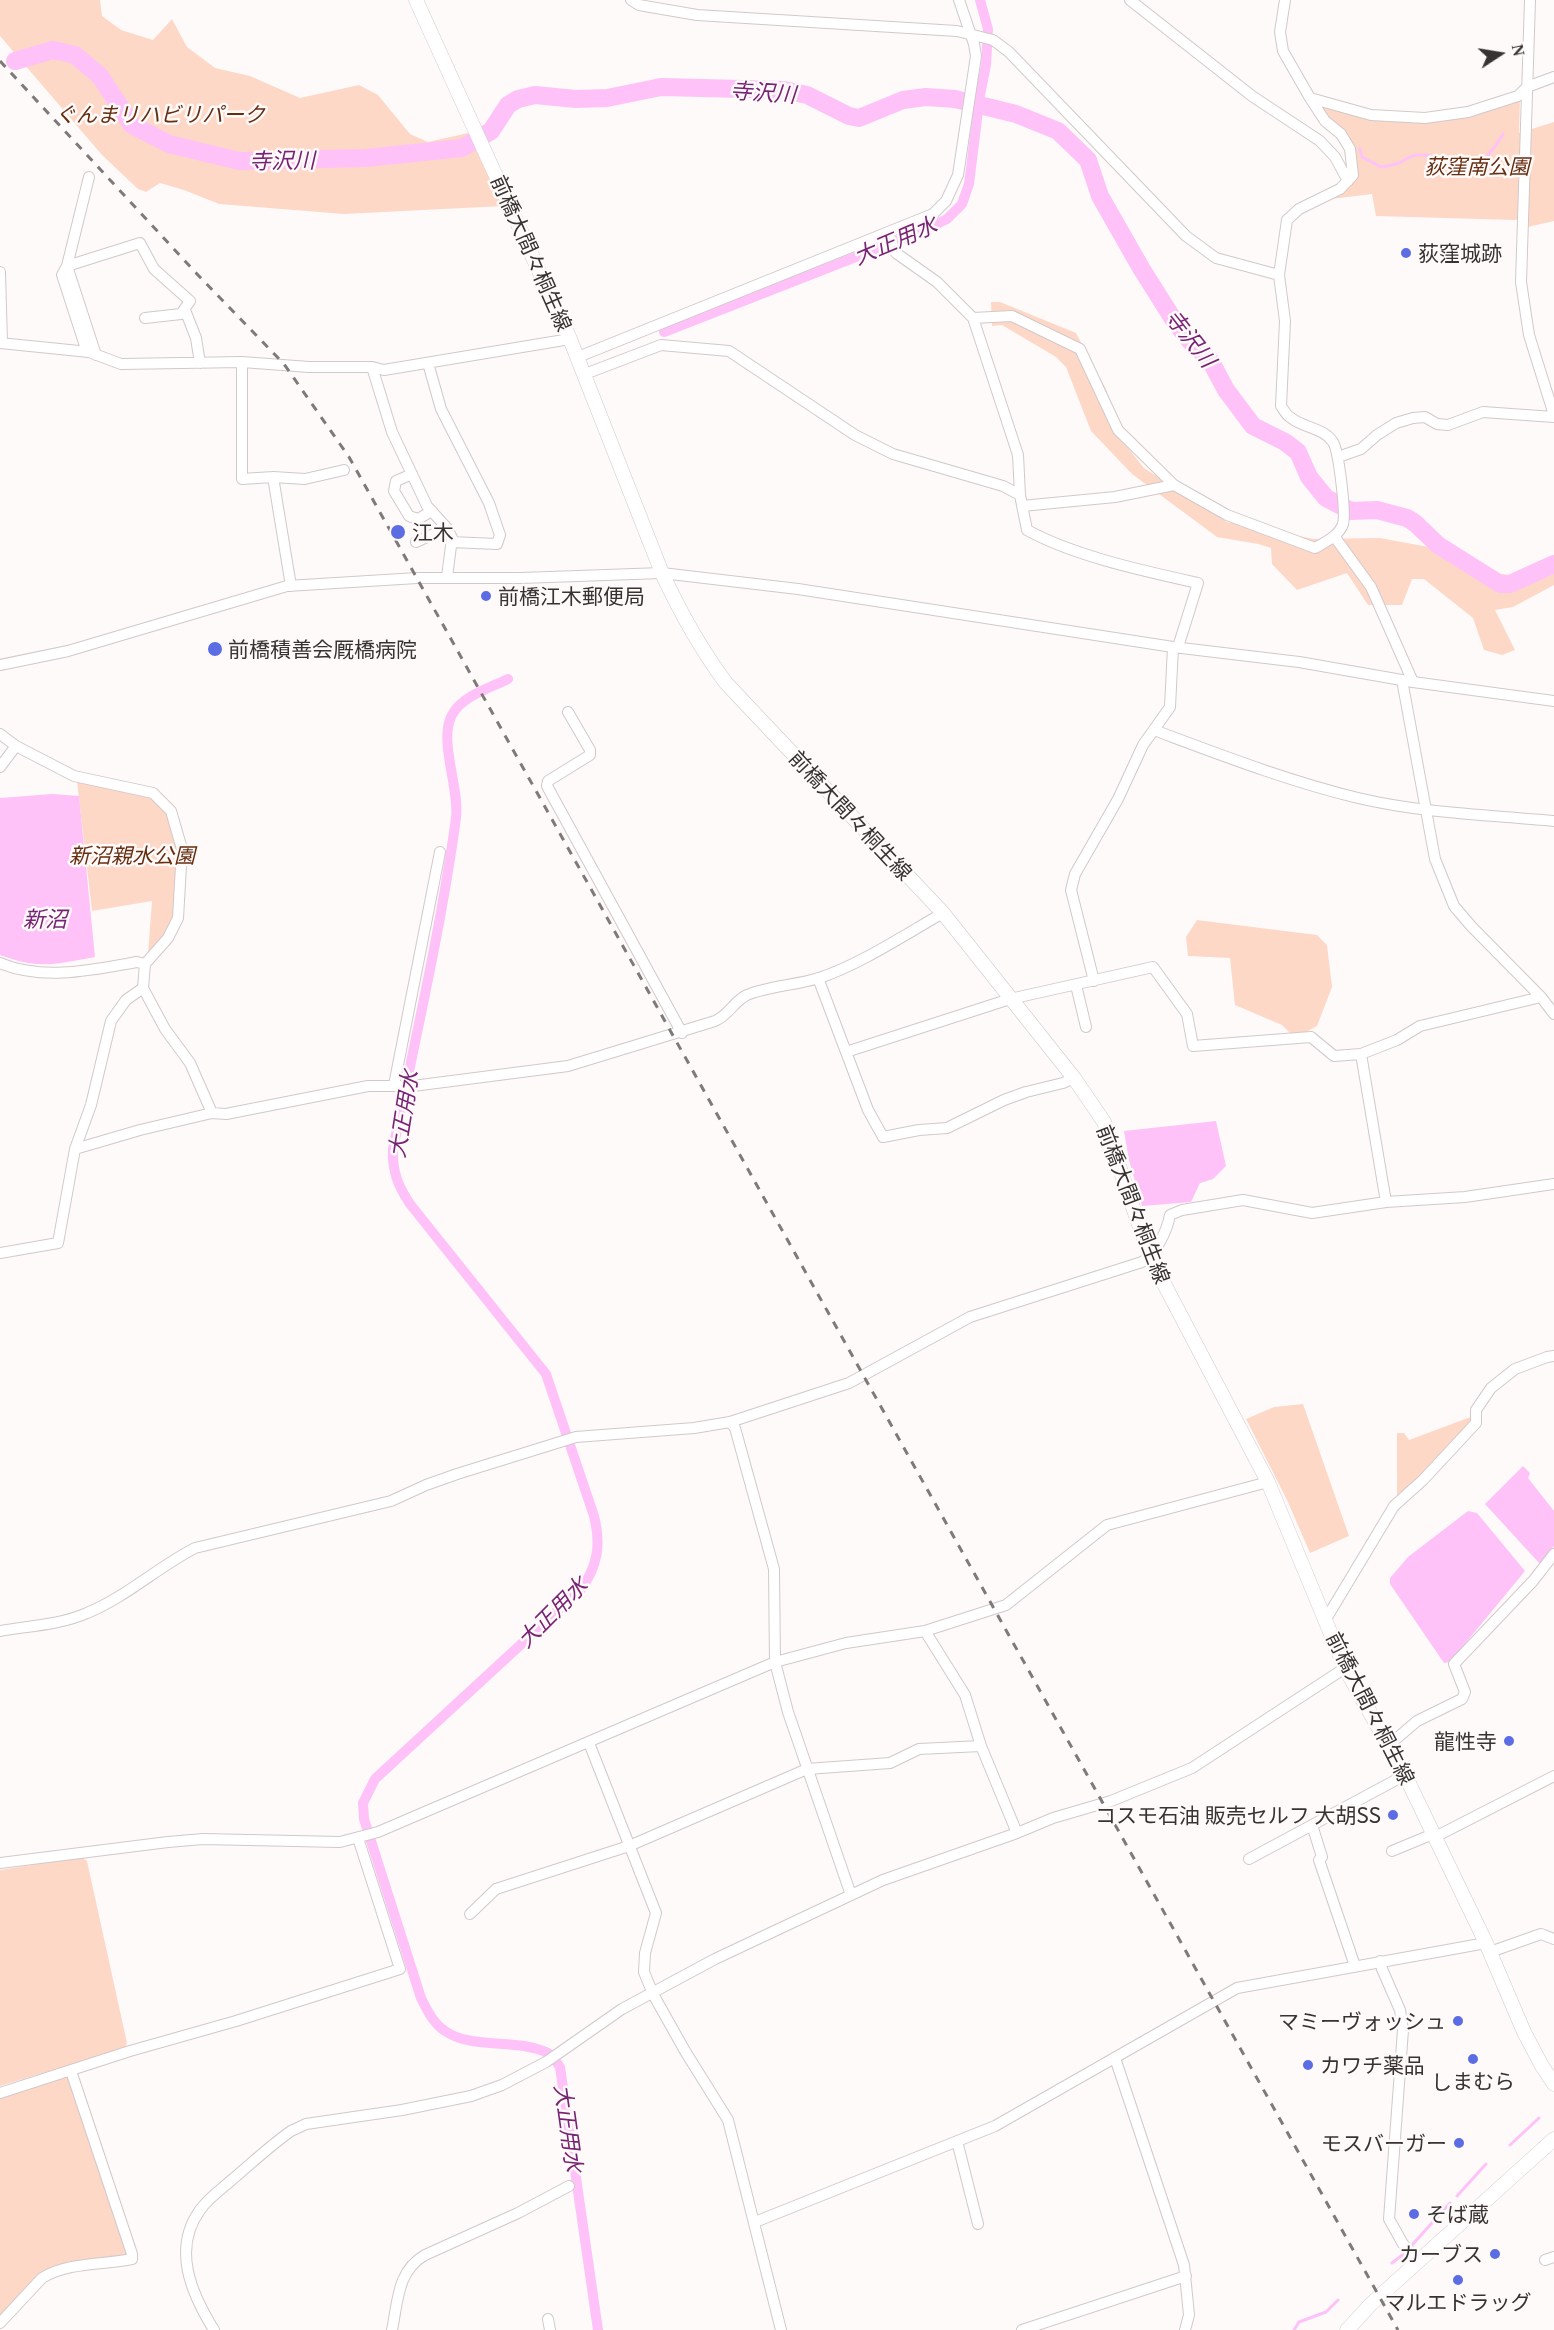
<!DOCTYPE html>
<html>
<head>
<meta charset="utf-8">
<style>
  body { margin:0 }
  #map { position:relative; width:1554px; height:2330px; overflow:hidden; background:#fefafa; font-family:Georgia,serif }
  canvas { display:block }
  .north { position:absolute; left:1470px; top:24px; width:60px; height:60px; -webkit-text-stroke:4px #fefafa; paint-order:stroke; rotate:78deg; font-size:16px; font-weight:700; line-height:24px; text-align:center; color:#373333 }
  .north::after { content:''; display:block; margin:auto; width:21px; height:27px; background:#373333; clip-path:polygon(50% 0,100% 100%,50% 72%,0 100%) }
</style>
</head>
<body>
<div id="map">
<canvas width="1554" height="2330"></canvas>
<div class="north">N</div>
</div>
<script>
const ctx = document.querySelector('canvas').getContext('2d');
ctx.lineJoin = 'round';
function paint(path, color) { ctx.fillStyle = color; ctx.fill(path, 'evenodd'); }
function stroke(path, color, width, dash) { ctx.strokeStyle = color; ctx.lineWidth = width; ctx.lineCap = dash ? 'butt' : 'round'; ctx.setLineDash(dash || []); ctx.stroke(path); }
function write(font, color, halo, rows, align = 'center') {
  ctx.font = font + ' Georgia,"Noto Sans JP",serif'; ctx.lineWidth = 5; ctx.setLineDash([]); ctx.textBaseline = 'middle'; ctx.strokeStyle = halo; ctx.fillStyle = color; for (const [text, x, y, turn = 0] of rows) {
    ctx.save(); ctx.translate(x, y); ctx.rotate((+turn || 0) * Math.PI / 180); ctx.textAlign = isNaN(turn) ? turn : align; if (halo) ctx.strokeText(text, 0, 0); ctx.fillText(text, 0, 0); ctx.restore();
  }
}
paint(new Path2D(`
  M0,0H100L102,16L121,30L153,40L172,19L187,47L215,68L250,76L300,98L359,85L378,95L410,134L428,142L468,133L503,206L344,214L219,204L184,190L160,183L146,192L138,189L102,155L0,36Z
  M1520,98L1519,133L1554,122V221L1528,227L1527,218L1514,220L1376,216L1372,194L1323,200L1341,192L1353,145L1327,119L1320,106L1428,122Z
  M991,302H1000L1076,333L1107,391L1108,423L1144,468L1227,522L1314,539L1380,538L1434,548L1487,572L1517,576L1554,562V585L1513,607L1495,610L1515,650L1502,655L1484,650L1473,618L1424,579H1412L1402,605H1368L1347,573L1297,590L1272,564L1271,548L1258,544L1217,537L1132,474L1091,431L1066,367L1056,357L1002,325L992,326Z
  M77,781L152,796L167,815L179,849L175,918L166,936L148,954L152,901L92,911Z
  M1197,920L1317,935L1327,945L1332,987L1317,1026L1295,1038L1282,1025L1235,1005L1230,958L1188,956L1186,937Z
  M1303,1404L1349,1536L1310,1553L1287,1500L1246,1419L1274,1407Z
  M1473,1416L1471,1424L1422,1479L1397,1498V1433H1404L1409,1440Z
  M82,1857L87,1861L127,2043L125,2048L0,2086V1870Z
  M70,2075L127,2253L123,2256L47,2270L0,2318V2096Z`), '#fed8c7');
paint(new Path2D(`
  M52,794L79,796L95,957C55,964 40,970 0,955V798Z
  M1216,1121L1226,1166L1213,1179L1200,1183L1191,1202L1142,1206L1129,1160L1124,1131Z
  M1523,1466L1530,1473L1528,1478L1554,1511V1546L1540,1564L1485,1504Z
  M1468,1511L1477,1513L1525,1571L1450,1662L1444,1663L1390,1584V1578L1408,1557Z`), '#fec2f8');
stroke(new Path2D(`
  M1360,149L1362,157L1381,167C1387,166 1393,165 1399,163C1405,160 1410,156 1416,155C1463,153 1469,191 1503,134
  M1510,2145L1539,2118
  M1457,2196L1486,2164
  M1412,2245L1450,2203
  M1392,2263L1405,2253
  M1294,2330L1299,2322L1326,2312L1338,2300`), '#fec2f8', 3);
stroke(new Path2D(`
  M664,332L922,231L947,219L962,204L969,184L980,95L986,65L988,29L980,0
  M508,679C490,688 462,696 452,715C438,740 460,789 456,818C441,929 415,1039 393,1149C392,1171 398,1186 410,1204L546,1374L594,1516C601,1544 598,1566 581,1589L375,1779L363,1803L364,1819L421,1998C427,2010 433,2023 445,2031C472,2050 518,2038 548,2053C553,2056 557,2063 560,2067L598,2330`), '#fec2f8', 10);
stroke(new Path2D(`
  M15,61L53,50L75,55L100,76L132,125L169,144L239,161L366,158L462,148L491,131L508,105L518,99L535,95L576,99L607,98L661,87L784,90L807,95L849,116L859,118L903,100L926,97L955,99L1016,114L1058,131L1088,160L1100,196L1141,268L1175,322L1190,341L1210,360L1226,390L1253,426L1285,442L1298,452L1309,477L1326,498L1351,511L1377,510L1407,518L1415,523L1438,545L1500,584H1510L1554,564`), '#fec2f8', 18);
const minor = new Path2D(`
  M631,0L639,5L697,15L957,31L993,40L1009,52L1186,236L1216,258L1279,275
  M1130,0L1252,96L1320,141L1335,157L1348,181
  M1530,0L1521,282L1529,335L1554,415
  M1310,98L1371,115L1425,118L1468,112L1518,96L1527,87L1554,77
  M888,234L896,253L937,282L973,318L1018,455L1020,495L1027,530C1074,556 1144,571 1198,583L1178,647
  M67,266L140,243L154,269L190,301L181,314L145,318
  M67,266L96,355
  M0,272L2,343
  M185,310L196,338L200,363
  M973,318L1012,316L1080,349L1118,430L1174,485L1227,515L1315,548C1325,542 1339,536 1343,524C1346,513 1339,452 1333,442C1323,427 1302,428 1290,417C1286,415 1284,410 1281,406L1285,321L1279,275L1287,220L1299,209L1340,189L1353,175L1350,149L1341,134L1325,121L1310,98L1283,51L1280,32L1285,0
  M0,343L89,352L121,364L242,362L309,367H372L384,370L570,339
  M87,352L62,275L67,266L89,177
  M578,357L933,214L946,201L958,175L976,56L974,44L959,0
  M242,362V479L273,477L305,479L344,470
  M428,363L441,409L489,503L500,535L497,544L451,542
  M372,367L392,432L427,506L447,528L452,538L447,577
  M585,374L661,345L729,351L855,435L893,454L1003,486L1020,495
  M1338,457L1361,449L1377,435L1396,423L1413,418L1425,417L1437,424L1448,425L1483,412L1554,417
  M412,474L396,481L394,491L409,516L418,519L432,511
  M273,477L291,586
  M1022,506L1115,497L1174,485
  M1334,536L1371,587L1413,682
  M416,542L447,528
  M0,665L68,651L287,586L417,578H521L662,573L798,589L1173,647L1299,662L1413,682L1554,701
  M1402,680L1435,859L1454,906L1471,926L1541,997L1554,1014
  M568,712L590,750V755L548,781L547,786L682,1033
  M1154,730C1221,755 1288,781 1358,798C1421,813 1489,815 1554,821
  M0,734L16,746L74,776L153,793L171,811L182,849L178,918L168,938L145,964L143,988L165,1029L190,1063L212,1113
  M0,767L16,746
  M0,963C43,981 92,970 137,962L145,964
  M818,978L868,1110L883,1137L919,1130L947,1128L1004,1100L1026,1092L1063,1083L1074,1078
  M1094,981L1071,890L1075,874L1118,799L1143,745L1170,707L1173,647
  M1076,985L1086,1027
  M846,1052L1010,999L1153,967L1187,1014L1193,1046L1311,1037L1334,1056L1361,1054L1397,1040L1420,1026L1541,997
  M1361,1054L1386,1202
  M394,1085L440,852
  M75,1149L91,1105L111,1021L126,1000L143,988
  M0,1253L58,1243L75,1149L140,1130L212,1113L226,1114L368,1086H413L568,1066L715,1021C729,1015 734,1001 747,995C768,986 797,985 819,978C859,965 906,934 943,913
  M730,1422L735,1428L774,1569L775,1662L788,1712L851,1895
  M1326,1619L1394,1506L1423,1480L1476,1423V1410L1491,1388L1515,1369L1547,1357L1554,1356
  M0,1631C28,1626 60,1625 87,1613C126,1597 158,1567 195,1548L391,1501L426,1485L457,1474L576,1437L694,1428L730,1422L849,1383L970,1317L1142,1262C1156,1254 1167,1231 1170,1215L1182,1210L1243,1200L1312,1213L1386,1202L1465,1197L1554,1184
  M925,1631L965,1695L981,1746L1017,1833
  M589,1743L656,1913L645,1953L644,1972L653,1994L685,2051L728,2120L781,2330
  M1389,1745L1417,1721L1462,1699L1465,1692L1454,1664L1533,1581L1554,1554
  M1312,1825L1322,1857L1319,1860L1355,1966
  M1435,1837L1554,1776
  M1392,1851L1433,1834
  M1249,1859L1405,1775
  M0,1863L168,1842L203,1839L340,1842L378,1832L775,1662L846,1643L925,1631L1006,1605L1107,1525L1268,1482
  M470,1914L496,1889L629,1846L807,1769L890,1763L919,1749L981,1746
  M1490,1952L1541,1934L1554,1939
  M1380,1961L1382,1969L1400,2010L1403,2030L1389,2219L1403,2244L1419,2261
  M1115,2058L1184,2265L1189,2315L1185,2330
  M0,2093L130,2051L236,2021L400,1969L358,1838
  M957,2141L978,2224
  M755,2222L995,2126L1237,1988L1486,1943
  M1545,2260L1554,2257
  M548,2319L550,2330
  M0,2323L42,2278C68,2262 102,2265 132,2259V2254L71,2071
  M214,2330C191,2293 172,2249 200,2210C209,2197 223,2188 234,2178C253,2162 271,2145 291,2131L306,2124L402,2110L471,2096L502,2085L546,2062L622,2009L715,1959L883,1880L1017,1833L1053,1818L1111,1801L1192,1768L1345,1668
  M392,2330C398,2301 397,2271 425,2255L518,2213L569,2186
  M1022,2330L1186,2276`);
const major = new Path2D(`
  M416,0L570,339L662,573C680,612 700,648 726,683L943,913L1074,1078L1104,1122L1150,1257L1268,1482L1345,1668L1405,1775L1486,1943L1524,2032L1542,2066L1554,2084
  M1347,2330L1371,2304L1554,2139`);
stroke(minor, '#d2c8ca', 12);
stroke(major, '#d2c8ca', 15);
stroke(minor, '#fff', 10);
stroke(major, '#fff', 14);
stroke(new Path2D(`
  M0,61L197,274L284,364L349,457L1398,2330`), '#7e7a7a', 3, [8, 8]);
for (const [x, y, r, color] of [
  [1406,253,6,"#5c6de4"],
  [398,532,8,"#5c6de4"],
  [486,596,6,"#5c6de4"],
  [215,649,8,"#5c6de4"],
  [1509,1741,6,"#5c6de4"],
  [1393,1815,6,"#5c6de4"],
  [1458,2021,6,"#5c6de4"],
  [1473,2059,6,"#5c6de4"],
  [1308,2065,6,"#5c6de4"],
  [1459,2143,6,"#5c6de4"],
  [1414,2214,6,"#5c6de4"],
  [1495,2254,6,"#5c6de4"],
  [1458,2280,6,"#5c6de4"]
]) { const dot = new Path2D(); dot.arc(x, y, r, 0, 2 * Math.PI); ctx.fillStyle = color; ctx.fill(dot); stroke(dot, '#fefafa', 2); }
write('italic 21px', '#662d0f', '#fefafa', [
  ["ぐんまリハビリパーク",160,114],
  ["荻窪南公園",1477,166],
  ["新沼親水公園",132,855]
]);
write('21px', '#373333', '#fefafa', [
  ["前橋大間々桐生線",532,253,66],
  ["前橋大間々桐生線",851,815,47],
  ["前橋大間々桐生線",1134,1204,69],
  ["前橋大間々桐生線",1371,1708,63]
]);
write('21px', '#373333', '#fefafa', [
  ["荻窪城跡",1418,253],
  ["江木",412,532],
  ["前橋江木郵便局",498,596],
  ["前橋積善会厩橋病院",228,649],
  ["龍性寺",1497,1741,"right"],
  ["コスモ石油 販売セルフ 大胡SS",1381,1815,"right"],
  ["マミーヴォッシュ",1446,2021,"right"],
  ["カワチ薬品",1320,2065],
  ["しまむら",1473,2081,"center"],
  ["モスバーガー",1447,2143,"right"],
  ["そば蔵",1426,2214],
  ["カーブス",1483,2254,"right"],
  ["マルエドラッグ",1458,2302,"center"]
], 'left');
write('italic 22px', '#782475', '#fefafa', [
  ["寺沢川",763,92,4],
  ["寺沢川",282,160,-1],
  ["大正用水",895,240,-23],
  ["寺沢川",1191,338,52],
  ["新沼",45,919],
  ["大正用水",403,1114,-81],
  ["大正用水",552,1612,-45],
  ["大正用水",569,2128,82]
]);
</script>
</body>
</html>
